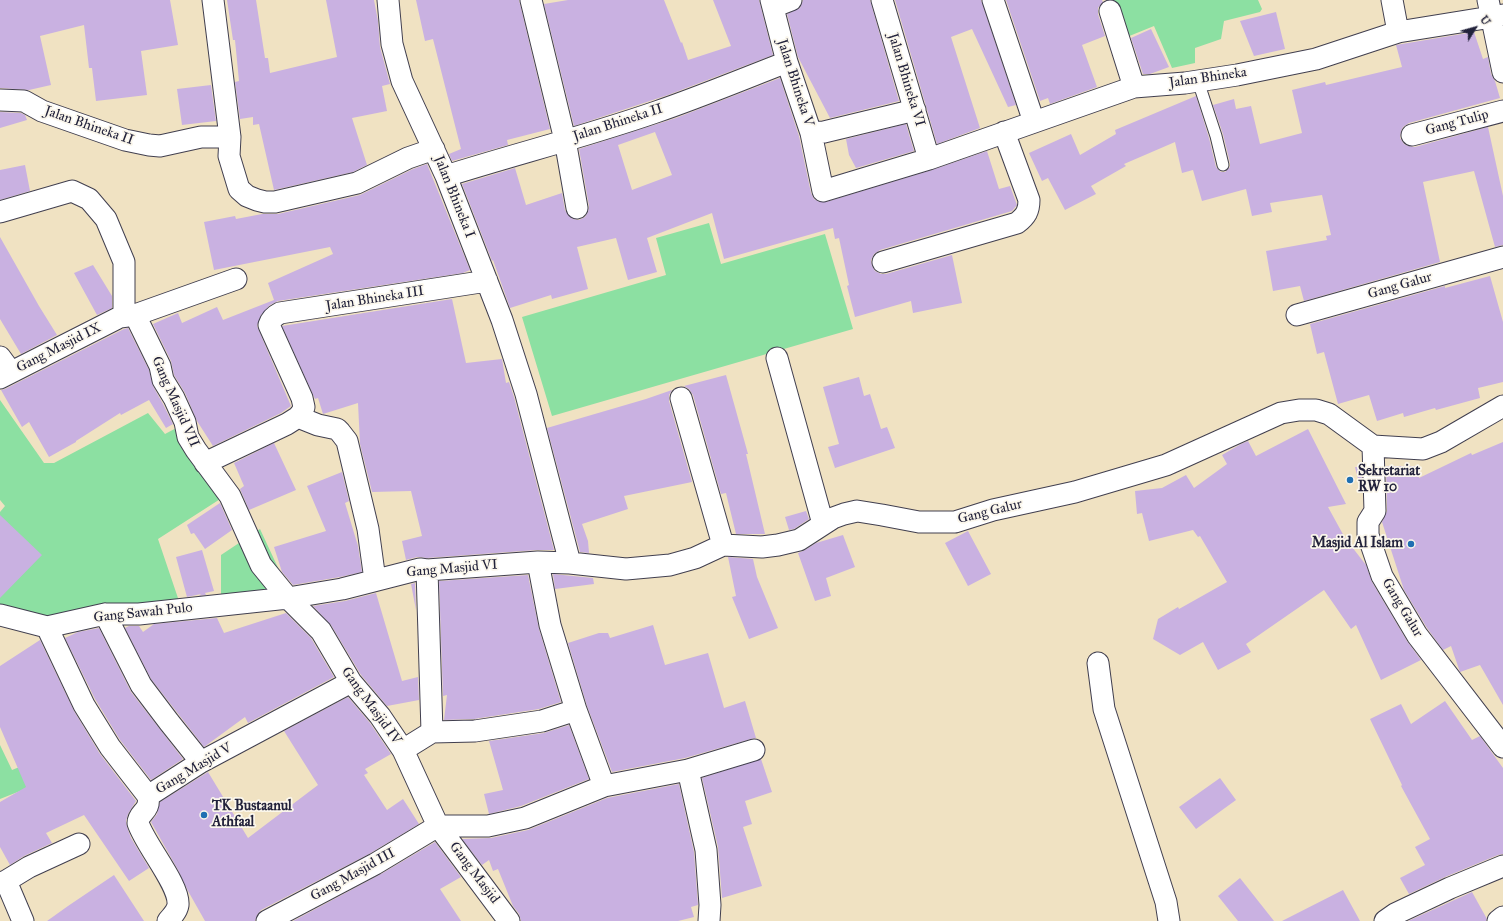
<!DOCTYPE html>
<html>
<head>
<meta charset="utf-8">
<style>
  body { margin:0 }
  #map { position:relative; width:1503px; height:921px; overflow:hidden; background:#f0e2c2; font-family:"IM FELL Great Primer",serif }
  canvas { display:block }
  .north { position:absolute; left:1455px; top:8px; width:40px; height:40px; -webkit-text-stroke:3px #fbf7ec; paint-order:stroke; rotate:53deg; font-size:11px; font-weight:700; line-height:16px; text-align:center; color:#22223b }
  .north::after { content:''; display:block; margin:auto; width:14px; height:18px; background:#22223b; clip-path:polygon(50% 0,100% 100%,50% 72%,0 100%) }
</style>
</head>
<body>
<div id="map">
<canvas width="1503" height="921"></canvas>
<div class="north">U</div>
</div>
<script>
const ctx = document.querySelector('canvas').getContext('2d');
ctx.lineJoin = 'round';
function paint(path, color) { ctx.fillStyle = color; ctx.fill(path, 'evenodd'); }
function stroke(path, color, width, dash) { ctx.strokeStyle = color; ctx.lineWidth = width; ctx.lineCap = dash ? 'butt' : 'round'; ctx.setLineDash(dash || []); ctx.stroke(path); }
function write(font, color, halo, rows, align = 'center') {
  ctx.font = font + ' "IM FELL Great Primer",serif'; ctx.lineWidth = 3.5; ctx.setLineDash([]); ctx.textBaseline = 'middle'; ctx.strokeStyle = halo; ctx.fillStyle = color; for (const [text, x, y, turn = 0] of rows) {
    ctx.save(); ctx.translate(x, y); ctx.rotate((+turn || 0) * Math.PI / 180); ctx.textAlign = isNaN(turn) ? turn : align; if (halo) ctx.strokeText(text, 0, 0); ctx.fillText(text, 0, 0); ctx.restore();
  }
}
paint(new Path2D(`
  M1108,0H1258L1262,9L1260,12L1224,21L1221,39L1195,48V63L1172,68L1154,26L1122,39Z
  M709,223L721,264L825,234L853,329L552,416L522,317L666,275L656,238Z
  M0,400L44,463H54L148,413L165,434L182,425L228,494L158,539L180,604L221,596V555L260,529L293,600L51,621L0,606V512L5,506L0,500Z
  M0,745L12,770L49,755L63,774L0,799Z`), '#8ce0a2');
paint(new Path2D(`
  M0,0H170L178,45L141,51L147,95L96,101L92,68H89L84,25L40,36L51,85L29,90L0,88Z
  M227,0H256L265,58H268L270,73L337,57L326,0H374L378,21L380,47L390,84L382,86L387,111L352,118L367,165L353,172L274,190L259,124L253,125V117L240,119L235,82L239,81L235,40H233Z
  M416,0H519L550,129L507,140L508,145L452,161L449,154L461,149L433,39L425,41Z
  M568,0H664L681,43L682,42L688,60L731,46L713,0H759L773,55L668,95L574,126L544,4Z
  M803,0H870L899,101L830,118L798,57L787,14L800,8Z
  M895,0H981L1016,105L1008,107L972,29L951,37L980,128L937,144Z
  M1006,0H1102L1103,2L1098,8V14L1105,36L1082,45L1097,87L1050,104L1048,98L1040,101Z
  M1276,12L1285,49L1254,56L1240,21Z
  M1151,29L1169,67L1150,74H1143L1131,38Z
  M1474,32L1483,59L1488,57L1491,74L1495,81L1500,98L1409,123L1403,127L1401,131L1400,138L1404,144L1408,146L1415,147L1488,127L1503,196V245L1495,247L1474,171L1423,182L1440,262L1304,301L1300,286L1273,291L1266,251L1327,240L1326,236L1331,235L1322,195L1270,203L1272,212L1252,216L1246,189L1202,201L1193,170L1182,173L1175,142L1124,164L1126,166L1091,186L1096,194L1065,210L1048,178L1042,181L1029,153L1071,134L1080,155L1116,134L1115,130L1196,96L1209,138L1216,167L1221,172H1225L1230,167V163L1223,134L1213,105L1234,99L1236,109L1251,106L1260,144L1302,133L1292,90L1325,82L1326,85L1402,67L1396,45Z
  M780,78L799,136L811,193L814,199L820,202H826L932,170L987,151L999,189L1010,186L1017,205L1012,211L880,250L874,254L871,260L872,266L875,271L881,274H886L952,255L962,303L913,313L911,301L855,317L847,286L849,285L839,238L835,239L833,228L724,259L712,213L647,238L657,272L628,280L616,238L577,247L588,289L552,299L551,295L510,308L493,260L492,261L462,184L515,168L526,205L562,193L565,210L568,215L573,219L579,220L585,217L588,212L589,206L579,149L676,118ZM655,132L672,175L632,190L618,145Z
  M211,85L216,121L182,125L177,89Z
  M0,112L21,113L25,115L27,120L0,128Z
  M906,124L914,151L856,168L849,155L846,139Z
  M427,164L470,270L463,273L278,301L270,305L261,315L257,326L291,406L281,413L213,446L197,421L185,393L174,375L171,361L153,324L178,313L182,323L217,307L223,320L274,300L268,283L333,254L330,247L214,270L204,222L235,216L236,219L262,214H278L360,195L413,169Z
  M25,165L30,191L0,200V170Z
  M0,237L39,306L57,335L21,354L0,319Z
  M93,265L112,296V308L97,315L74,273Z
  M1490,276L1503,322V382L1478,388L1480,398L1436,410L1435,408L1404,417L1403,413L1377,421L1369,395L1338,404L1324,352L1317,354L1310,324L1445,286V288Z
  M452,299L466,363L502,359L506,383L509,382L514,397L554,550H537L427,558L417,557L406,560L402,541L422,536L411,491L372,492L360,444L358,403L323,414L318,398L315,399L282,326Z
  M128,328L149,370L153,386L163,404L173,424L166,428L149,400L121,415L120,413L76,441V442L49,457L29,422L22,427L1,390L5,389L124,329Z
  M726,375L748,454H746L765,534H736L726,493L721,494L693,395L689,389L684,386Z
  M859,377L864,396L870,394L881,429L887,427L895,448L835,468L828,447L839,444L823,387Z
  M672,390L669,395V401L692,482L624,496L628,509L582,524L588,541L589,553L580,552L547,428L646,399Z
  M1308,429L1346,504L1328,507L1345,538L1366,565L1372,582L1407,641L1421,660L1381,680L1356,625L1351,629L1324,590L1246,644L1251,652L1218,670L1203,642L1180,655L1153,639L1158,619L1178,607L1179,609L1227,582L1200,536L1198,537L1193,530L1149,541L1142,513L1137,514L1135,491L1162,488L1186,475L1194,488L1227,464L1222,455L1241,444L1248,441L1256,456Z
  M1503,442V705L1480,665L1460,672L1451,646L1443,650L1427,628L1404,590L1382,522L1387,511L1386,466H1419V478L1471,453L1472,455Z
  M274,443L296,490L249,510L240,489L244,486L234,463Z
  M1355,467H1362V494Z
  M342,472L349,501L345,503L358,546L362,572L340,577L293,585L282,572L274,547L326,531L307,486Z
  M220,503L232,530L205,549L194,533L191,534L187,525Z
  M806,511L809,519L794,529L789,530L785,517Z
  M0,515L42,555L0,598Z
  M968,531L991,574L968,586L945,543Z
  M843,535L855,567L826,578L831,596L815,601L798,553L805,550L816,543Z
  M202,550L214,591L205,593L206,595L199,596L201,594L187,597L176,557Z
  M728,557L753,559L757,577L778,628L749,639L732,597L736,596Z
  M553,574L593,578L594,584L555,589Z
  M528,575L539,629L561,702L539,709L474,719L444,720L447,695L443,696L439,581Z
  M415,583L416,610L411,584Z
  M376,593L402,681L418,677L419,700L387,706L361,675L331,625L313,606L345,601Z
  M286,613L311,638L334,677L248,723L245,717L204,747L151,679L125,628L129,626H139L143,632L154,624L217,618L224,633Z
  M653,625L665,665L708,653L724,708L745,701L756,738L751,739L685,758L612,772L587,706L568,643L599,633H608L610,638Z
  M99,628L131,692L183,759L151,780L120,740L95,699L65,638L78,632Z
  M40,640L74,711L100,754L136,801L128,814L126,821L127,827L131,838L149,868L129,881L84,815L46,833L52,843L24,856L10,865L0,847V802L26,787L0,727V666Z
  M348,697L370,723L391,754L365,769L368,773L364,775L387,810L403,799L419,824L369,854L261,910L257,915L255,921H205L188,891L178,870L151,822L157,814L160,802L208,772L248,838L318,785L284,731Z
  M1445,701L1472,740L1480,736L1503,768V854L1498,855L1445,877L1409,894L1400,878L1425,865L1415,847L1430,839L1401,786L1402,785L1370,719L1401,704L1411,724Z
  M569,725L589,779L521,806L489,814L484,794L503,790L489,741L544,733Z
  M761,759L772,792L745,801L752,824L743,827L762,886L722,898L718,847L702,778Z
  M1220,778L1236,800L1196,829L1179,807Z
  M679,784L694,852L698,905L691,907L694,917L678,921H521L519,914L513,906L498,869L493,871L489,860L482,865L462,839L491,838L528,830L607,798Z
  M435,842L461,877L440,889L461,921H293L381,874Z
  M114,875L144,921H47L68,906Z
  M1240,878L1274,921H1238L1218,896Z
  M1343,890L1360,921H1282Z
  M1472,892L1487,919L1486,921H1408Z`), '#c9b1e1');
const service = new Path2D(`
  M1198,81L1216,136L1223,165`);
const minor = new Path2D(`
  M213,0L230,137
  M388,0L392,44L402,81L446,176L502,320L526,394L570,563
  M531,0L565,140L577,208
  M771,0L787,62L811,133L823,191L929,159L1134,87L1185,83L1237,75L1316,59L1398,32L1503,15
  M882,0L929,159
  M993,0L1034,122
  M1392,0L1398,32
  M1488,0L1503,72
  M773,7L791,0
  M1110,11L1134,87
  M0,100L24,101L42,111L125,140L149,145L160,146L201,137H230L229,156L239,189L247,196L257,200L265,202H275L357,183L408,158L434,149
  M811,133L824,132L915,110
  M1412,135L1503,111
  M446,176C516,154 587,136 656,112C700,97 743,79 787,62
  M0,212L72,191L89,199L106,219L124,262V316
  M883,262L1017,223C1026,216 1029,211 1029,200L1004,132
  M135,315L236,279
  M1297,315L1503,257
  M0,357L11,372
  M777,358L823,524
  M0,378L120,317L135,315L160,366L163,380L174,398L185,422L188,437L196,450L230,496L261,565L288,598L321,631L351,682L380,716L403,750L438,826L509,921
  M681,398L723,545
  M298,417L318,425L337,429L340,432L347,441L368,529L375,580
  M1373,446L1375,511L1368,522V535L1382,576L1417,635L1503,747
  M205,463L287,424L298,417L302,412L304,407L302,398L269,325C271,319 274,316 280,313L487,281
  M538,562L550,625L576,710
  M427,570L432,732
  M105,614L141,685L169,722L201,762
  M0,615L47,627L105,614H139L288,598L342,589L420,569L427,570L538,562L570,563L626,569L670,565L695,558L723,545L762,547L778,545L799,540L833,518L844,514L857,511L882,515L919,522H955L993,510L1075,492L1166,465L1281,413L1299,410H1316L1329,414L1373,446L1423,449L1441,442L1503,406
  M47,627L84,705L110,747L148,796L201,762L351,682
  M1098,663L1104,709L1166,902L1169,921
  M403,750L432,732L475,731L542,721L576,710L604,786L525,818L488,826H438
  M688,770L706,850L710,905L709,921
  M604,786L688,770L754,750
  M148,796C151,812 138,812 138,823C145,845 180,885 178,905C177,912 172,916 168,921
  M6,881L29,867L79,844
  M0,883L6,881L23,921
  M267,921L375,864L438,826
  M1385,921L1395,914L1450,888L1503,866
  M1498,921L1503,917`);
stroke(service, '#413f4f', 13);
stroke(minor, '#413f4f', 23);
stroke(service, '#fff', 11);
stroke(minor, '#fff', 21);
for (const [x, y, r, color] of [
  [1350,480,4,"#1f6fb2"],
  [1411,544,4,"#1f6fb2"],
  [204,815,4,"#1f6fb2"]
]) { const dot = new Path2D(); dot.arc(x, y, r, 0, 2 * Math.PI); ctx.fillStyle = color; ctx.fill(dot); stroke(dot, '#fbf7ec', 1.5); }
write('14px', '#22223b', '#fbf7ec', [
  ["Jalan Bhineka",1208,78,-8],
  ["Jalan Bhineka VI",906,80,73],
  ["Jalan Bhineka V",795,83,72],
  ["Jalan Bhineka II",618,123,-18],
  ["Gang Tulip",1457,123,-15],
  ["Jalan Bhineka II",89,126,19],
  ["Jalan Bhineka I",454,197,68],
  ["Gang Galur",1400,286,-16],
  ["Jalan Bhineka III",375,299,-9],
  ["Gang Masjid IX",59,348,-27],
  ["Gang Masjid VII",175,402,66],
  ["Gang Galur",990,512,-14],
  ["Gang Masjid VI",452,569,-5],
  ["Gang Galur",1402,608,59],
  ["Gang Sawah Pulo",143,613,-6],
  ["Gang Masjid IV",371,706,54],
  ["Gang Masjid V",194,769,-31],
  ["Gang Masjid",474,873,53],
  ["Gang Masjid III",353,875,-29]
]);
write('bold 14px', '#22223b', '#fbf7ec', [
  ["Sekretariat",1358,472],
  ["RW 10",1358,488],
  ["Masjid Al Islam",1403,544,"right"],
  ["TK Bustaanul",212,807],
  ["Athfaal",212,823]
], 'left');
</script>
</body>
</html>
